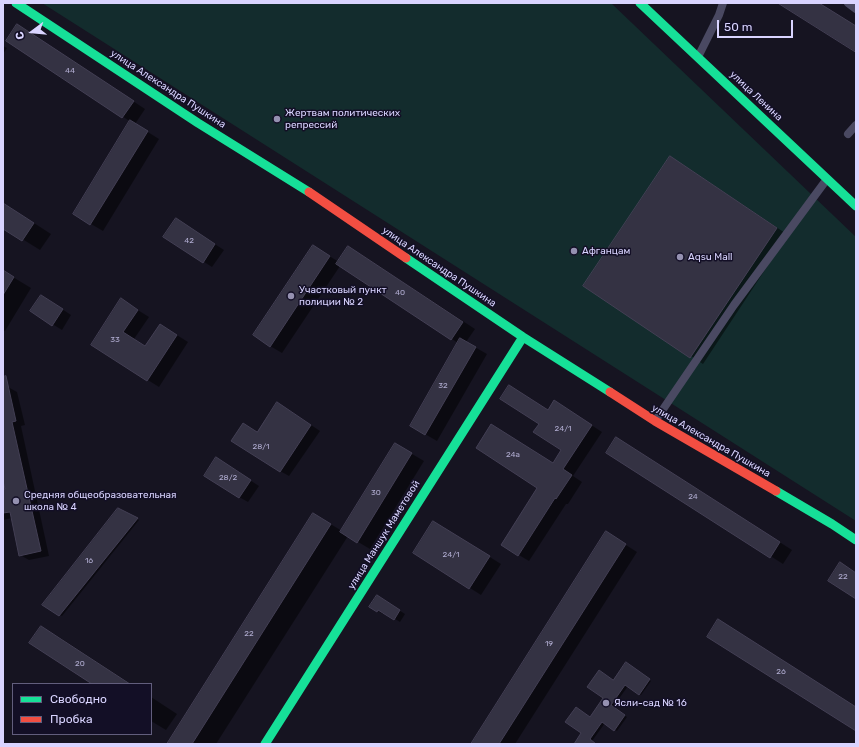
<!DOCTYPE html>
<html>
<head>
<meta charset="utf-8">
<style>
  body { margin:0 }
  #map { position:relative; width:859px; height:747px; overflow:hidden; background:#161421; font-family:Rubik,sans-serif }
  canvas { display:block }
  .frame { position:absolute; inset:0; border:4px solid #d9d4ff; pointer-events:none }
  .legend { position:absolute; left:12px; top:683px; width:140px; height:52px; box-sizing:border-box; background:#130f26; border:1px solid #625e7d; margin:0; padding:5px 7px; list-style:none; font-size:12px; color:#d9d4ff }
  .legend li { display:flex; align-items:center; gap:8px; height:20px }
  .legend b { width:20px; border:1px solid #625e7d }
  .north { position:absolute; left:12px; top:12px; width:40px; height:40px; -webkit-text-stroke:3px #130f26; paint-order:stroke; rotate:254deg; font-size:11px; font-weight:700; line-height:16px; text-align:center; color:#d9d4ff }
  .north::after { content:''; display:block; margin:auto; width:14px; height:18px; background:#d9d4ff; clip-path:polygon(50% 0,100% 100%,50% 72%,0 100%) }
  .scale { position:absolute; left:717px; top:20px; width:76px; height:18px; box-sizing:border-box; border:2px solid #d9d4ff; border-top:0; padding-left:5px; font-size:12px; line-height:14px; white-space:nowrap; color:#d9d4ff; -webkit-text-stroke:3px #130f26; paint-order:stroke }
</style>
</head>
<body>
<div id="map">
<canvas width="859" height="747"></canvas>
<div class="frame"></div>
<ul class="legend">
<li><b style="height:5px;background:#16e098"></b>Свободно</li>
<li><b style="height:5px;background:#f24e42"></b>Пробка</li>
</ul>
<div class="north">С</div>
<div class="scale">50 m</div>
</div>
<script>
const ctx = document.querySelector('canvas').getContext('2d');
ctx.lineJoin = 'round';
function paint(path, color) { ctx.fillStyle = color; ctx.fill(path, 'evenodd'); }
function stroke(path, color, width, dash) { ctx.strokeStyle = color; ctx.lineWidth = width; ctx.lineCap = dash ? 'butt' : 'round'; ctx.setLineDash(dash || []); ctx.stroke(path); }
function write(font, color, halo, rows, align = 'center') {
  ctx.font = font + ' Rubik,sans-serif'; ctx.lineWidth = 3; ctx.setLineDash([]); ctx.textBaseline = 'middle'; ctx.strokeStyle = halo; ctx.fillStyle = color; for (const [text, x, y, turn = 0] of rows) {
    ctx.save(); ctx.translate(x, y); ctx.rotate((+turn || 0) * Math.PI / 180); ctx.textAlign = isNaN(turn) ? turn : align; if (halo) ctx.strokeText(text, 0, 0); ctx.fillText(text, 0, 0); ctx.restore();
  }
}
paint(new Path2D(`
  M42,3H611L856,237V521Z`), '#132c2d');
paint(new Path2D(`
  M18,25L145,109L135,124L159,139L103,231L74,214L131,122L7,41Z
  M3,46L7,48L3,54Z
  M682,164L788,235L703,364L584,286Z
  M3,203L51,234L40,250L3,227Z
  M185,225L224,250L212,267L165,237Z
  M313,246L339,262L360,254L475,329L466,342L487,354L437,441L411,426L458,343L340,266L282,353L270,346Z
  M3,271L31,288L5,331L3,330Z
  M50,301L71,315L62,330L31,311Z
  M133,307L149,317L134,339L146,347L172,332L188,342L159,387L92,345Z
  M8,387L17,392L25,425L21,426L49,556L29,560L20,555L12,518L3,520V490H6L3,477V388Z
  M278,403L320,431L289,476L280,471L258,433Z
  M565,408L602,432L573,476L582,482L568,504H566L529,561L502,545L539,488L492,425L553,464L562,450L549,411Z
  M628,445L792,550L783,564L607,452Z
  M407,451L424,461L370,549L348,536L216,744H168L314,514L342,531Z
  M225,464L259,486L248,502L239,497Z
  M118,509L139,520L62,616L43,605Z
  M445,529L501,564L481,595L470,588Z
  M618,540L637,552L515,744H472Z
  M383,600L405,614L400,622L384,612L383,614L371,607Z
  M41,627L59,637L131,684H94Z
  M629,665L651,681L641,695L628,686L613,707L627,717L617,731L605,723L592,741L595,744H575L590,718L614,682Z
  M151,697L177,714L166,730L151,721Z`), '#0007');
const building = new Path2D(`
  M778,3H819L856,26V52Z
  M17,24L134,101L122,118L6,41Z
  M130,120L148,131L90,225L73,214Z
  M670,156L777,228L690,358L583,286Z
  M3,203L34,223L22,241L3,229Z
  M176,218L215,244L203,263L163,237Z
  M313,245L330,256L270,347L253,335Z
  M348,246L463,322L451,340L336,264Z
  M3,270L14,277L3,295Z
  M41,295L63,309L52,326L30,311Z
  M121,298L138,310L123,332L145,346L160,324L177,335L147,381L91,345Z
  M460,338L476,347L425,435L410,426Z
  M6,376L16,421L12,422L41,551L19,556L10,512L3,513V489H5L3,481V377Z
  M509,385L548,410L554,400L592,425L563,469L572,475L556,499L555,498L518,556L501,545L537,488L476,448L491,424L553,463L561,450L533,432L539,424L500,399Z
  M277,402L311,425L280,472L231,441L243,423L257,432Z
  M616,437L780,542L770,558L606,453Z
  M395,443L412,453L357,543L340,532Z
  M216,457L251,480L239,498L204,476Z
  M118,508L138,518L59,616L42,605Z
  M313,513L331,524L192,744H167Z
  M433,521L490,556L469,589L413,553Z
  M606,531L626,544L499,744H471Z
  M840,562L856,573V599L828,581Z
  M377,595L400,610L394,620L378,610L377,612L369,607Z
  M718,619L856,707V731L707,637Z
  M41,626L130,684H92L29,643Z
  M626,662L650,679L639,695L625,685L611,705L625,715L614,731L602,722L590,739L596,744H574L581,733L565,722L576,707L590,717L603,698L587,687L599,670L613,680Z`);
paint(building, '#343243');
stroke(building, '#433f54', 1);
stroke(new Path2D(`
  M848,3L856,9
  M698,57L719,15L723,3
  M848,134L856,125
  M655,421L734,305L827,179`), '#4a4962', 8);
stroke(new Path2D(`
  M16,3L198,123L309,192
  M640,3L856,206
  M406,258L523,337L610,392
  M776,491L832,524L856,540
  M265,744L523,337`), '#16e098', 9);
stroke(new Path2D(`
  M309,192L406,258
  M610,392L655,421L776,491`), '#f24e42', 9);
for (const [x, y, r, color] of [
  [277,119,4,"#9591b1"],
  [574,251,4,"#9591b1"],
  [680,257,4,"#9591b1"],
  [291,296,4,"#9591b1"],
  [16,501,4,"#9591b1"],
  [606,703,4,"#9591b1"]
]) { const dot = new Path2D(); dot.arc(x, y, r, 0, 2 * Math.PI); ctx.fillStyle = color; ctx.fill(dot); stroke(dot, '#130f26', 1.5); }
write('8px', '#b0acd0', null, [
  ["44",70,71],
  ["42",189,241],
  ["40",400,293],
  ["33",115,340],
  ["32",443,386],
  ["24/1",563,429],
  ["28/1",261,447],
  ["24а",513,455],
  ["28/2",228,478],
  ["30",376,493],
  ["24",693,497],
  ["24/1",451,555],
  ["16",89,561],
  ["22",843,577],
  ["22",249,634],
  ["19",549,644],
  ["20",80,664],
  ["26",781,672]
]);
write('10px', '#d9d4ff', '#130f26', [
  ["улица Александра Пушкина",168,89,33],
  ["улица Ленина",756,96,43],
  ["улица Александра Пушкина",439,267,34],
  ["улица Александра Пушкина",711,441,30],
  ["улица Маншук Маметовой",384,535,-58]
]);
write('10px', '#d9d4ff', '#130f26', [
  ["Жертвам политических",285,113],
  ["репрессий",285,125],
  ["Афганцам",582,251],
  ["Аqsu Mall",688,257],
  ["Участковый пункт",299,290],
  ["полиции № 2",299,302],
  ["Средняя общеобразовательная",24,495],
  ["школа № 4",24,507],
  ["Ясли-сад № 16",614,703]
], 'left');
</script>
</body>
</html>
